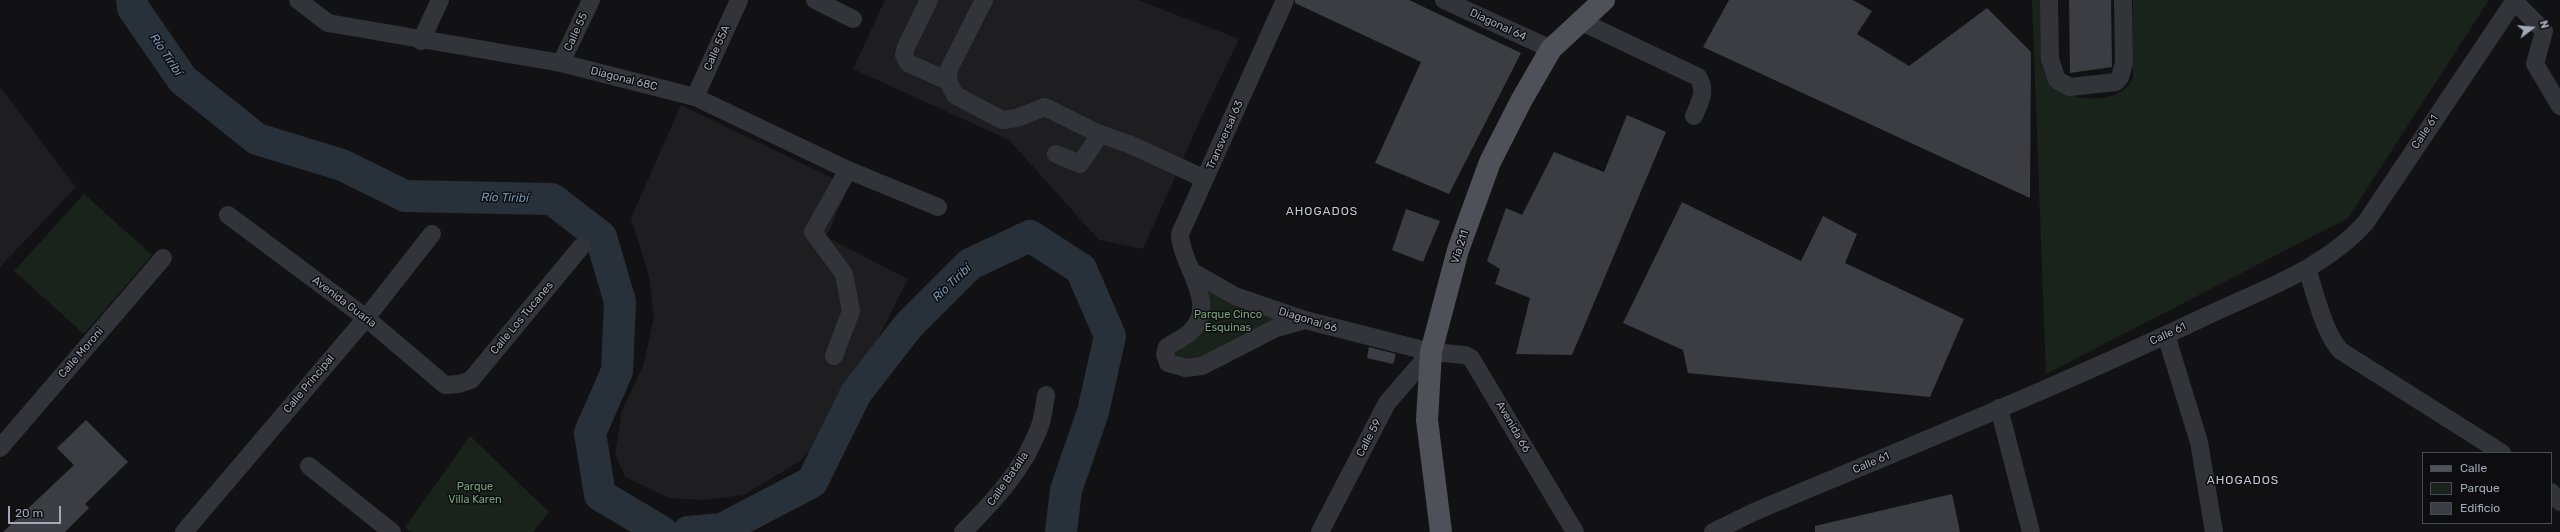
<!DOCTYPE html>
<html>
<head>
<meta charset="utf-8">
<style>
  body { margin:0 }
  #map { position:relative; width:2560px; height:532px; overflow:hidden; background:#121214; font-family:Rubik,sans-serif }
  canvas { display:block }
  .legend { position:absolute; left:2422px; top:452px; width:130px; height:72px; box-sizing:border-box; background:#0d0d0f; border:1px solid #494b52; margin:0; padding:5px 7px; list-style:none; font-size:12px; color:#a2a8b6 }
  .legend li { display:flex; align-items:center; gap:8px; height:20px }
  .legend b { width:20px; border:1px solid #494b52 }
  .north { position:absolute; left:2512px; top:8px; width:40px; height:40px; -webkit-text-stroke:3px #0d0d0f; paint-order:stroke; rotate:74deg; font-size:11px; font-weight:700; line-height:16px; text-align:center; color:#a2a8b6 }
  .north::after { content:''; display:block; margin:auto; width:14px; height:18px; background:#a2a8b6; clip-path:polygon(50% 0,100% 100%,50% 72%,0 100%) }
  .scale { position:absolute; left:8px; top:506px; width:53px; height:18px; box-sizing:border-box; border:2px solid #a2a8b6; border-top:0; padding-left:5px; font-size:12px; line-height:14px; white-space:nowrap; color:#a2a8b6; -webkit-text-stroke:3px #0d0d0f; paint-order:stroke }
</style>
</head>
<body>
<div id="map">
<canvas width="2560" height="532"></canvas>
<ul class="legend">
<li><b style="height:5px;background:#4f5159"></b>Calle</li>
<li><b style="height:11px;background:#1a231b"></b>Parque</li>
<li><b style="height:11px;background:#3c3d42"></b>Edificio</li>
</ul>
<div class="north">N</div>
<div class="scale">20 m</div>
</div>
<script>
const ctx = document.querySelector('canvas').getContext('2d');
ctx.lineJoin = 'round';
function paint(path, color) { ctx.fillStyle = color; ctx.fill(path, 'evenodd'); }
function stroke(path, color, width, dash) { ctx.strokeStyle = color; ctx.lineWidth = width; ctx.lineCap = dash ? 'butt' : 'round'; ctx.setLineDash(dash || []); ctx.stroke(path); }
function write(font, color, halo, rows, align = 'center') {
  ctx.font = font + ' Rubik,sans-serif'; ctx.lineWidth = 3; ctx.setLineDash([]); ctx.textBaseline = 'middle'; ctx.strokeStyle = halo; ctx.fillStyle = color; for (const [text, x, y, turn = 0] of rows) {
    ctx.save(); ctx.translate(x, y); ctx.rotate((+turn || 0) * Math.PI / 180); ctx.textAlign = isNaN(turn) ? turn : align; if (halo) ctx.strokeText(text, 0, 0); ctx.fillText(text, 0, 0); ctx.restore();
  }
}
paint(new Path2D(`
  M885,0H1138L1239,39L1201,118L1143,249L1099,240L1009,140L853,69Z
  M0,87L76,187L0,267Z
  M681,105L849,186L826,237L908,279L834,426L800,461L744,495L704,500L669,498L625,477L615,453L622,411L643,366L654,318L649,276L631,218Z`), '#1e1e21');
paint(new Path2D(`
  M2032,0H2041L2044,70C2055,105 2121,108 2133,78V0H2489L2348,218L2046,374Z
  M84,194L152,255L84,334L14,271Z
  M1203,287L1285,319L1200,362L1174,361L1171,348L1193,335Z
  M470,436L549,512L533,532H411L405,527Z`), '#1a231b');
stroke(new Path2D(`
  M132,0L133,8L183,80L257,139L342,165L405,196L552,199L601,237L620,302L617,371L590,433L600,495L662,532
  M688,532L722,529L812,482L856,393L908,326L970,264L1030,236L1081,269L1110,336L1093,412L1066,490L1061,532`), '#283139', 32);
paint(new Path2D(`
  M1295,0H1409L1521,53L1449,194L1375,163L1421,62L1295,3Z
  M1729,0H1853L1872,11L1857,34L1909,66L1987,8L2031,52L2030,198L1703,47Z
  M2069,0H2111L2112,67L2070,73Z
  M1627,115L1666,132L1572,355L1516,354L1530,298L1495,284L1500,269L1487,261L1506,208L1522,215L1554,152L1604,172Z
  M1682,202L1801,261L1823,216L1857,234L1845,263L1964,319L1930,397L1688,373L1683,350L1623,323Z
  M1406,209L1440,221L1423,262L1392,250Z
  M1369,347L1396,354L1393,364L1367,358Z
  M86,420L128,462L85,504L89,508L65,532H3L74,465L57,448Z
  M1952,494L1960,532H1815V526Z`), '#3c3d42');
stroke(new Path2D(`
  M298,0L328,23L561,63L695,97L848,170L938,207
  M815,0L853,19
  M929,0L906,47L904,55L908,63L948,81
  M984,0L949,69L948,81L955,95L1002,120L1017,118L1045,107L1097,133V139L1080,164L1056,154
  M1285,0L1180,234C1181,266 1220,304 1190,332C1184,338 1174,342 1167,347L1165,354L1168,363L1186,368L1202,366L1276,328L1305,320
  M1444,0L1551,49
  M2049,0L2050,59L2057,80L2070,87L2116,82L2120,77L2124,63L2123,0
  M2514,1L2544,31L2535,64L2560,106
  M1580,21L1698,77C1707,91 1700,101 1694,116
  M421,41L440,0
  M561,63L591,0
  M695,97L739,0
  M1097,133L1129,144L1205,179
  M228,215L366,318L445,385L459,384L471,380L581,247
  M2307,269C2315,292 2324,334 2341,351L2502,453
  M1191,271L1235,296L1305,320L1431,352L1465,355L1471,358L1575,532
  M2166,335L2199,442L2214,532
  M834,356L851,311L844,274L813,232L848,170
  M1999,408L2031,532
  M0,448L163,258
  M309,466L392,532
  M2551,492L2560,502
  M184,532L366,318L432,234
  M963,532C992,503 1023,470 1038,431C1043,420 1044,407 1046,395
  M1320,532L1387,403L1431,352
  M1713,532L1754,512C1903,449 2055,388 2202,318C2258,291 2324,270 2366,222L2515,0`), '#33343a', 18);
stroke(new Path2D(`
  M1441,532L1427,420L1431,352L1458,250L1490,162L1521,101L1551,49L1604,0`), '#4f5159', 22);
write('11px', '#a2a8b6', '#0d0d0f', [
  ["Diagonal 64",1498,25,25],
  ["Calle 55",576,32,-65],
  ["Calle 55A",717,48,-66],
  ["Diagonal 68C",624,79,14],
  ["Calle 61",2425,132,-56],
  ["Transversal 63",1225,135,-66],
  ["Vía 211",1460,247,-72],
  ["Avenida Guaria",344,302,37],
  ["Calle Los Tucanes",522,318,-50],
  ["Diagonal 66",1308,320,17],
  ["Calle 61",2168,334,-25],
  ["Calle Moroni",81,353,-49],
  ["Calle Principal",309,384,-50],
  ["Avenida 66",1513,427,60],
  ["Calle 59",1369,438,-62],
  ["Calle 61",1871,463,-23],
  ["Calle Batalla",1008,479,-55]
]);
write('11px', '#77a37b', '#0d0d0f', [
  ["Parque Cinco",1228,315],
  ["Esquinas",1228,328],
  ["Parque",475,487],
  ["Villa Karen",475,500]
]);
write('italic 12px', '#7596b5', '#0d0d0f', [
  ["Río Tiribí",166,55,56],
  ["Río Tiribí",505,198,1],
  ["Río Tiribí",952,283,-44]
]);
ctx.letterSpacing = '1px';
write('12px', '#c4c7d2', '#0d0d0f', [
  ["AHOGADOS",1322,212],
  ["AHOGADOS",2243,481]
]);
ctx.letterSpacing = '0px';
</script>
</body>
</html>
